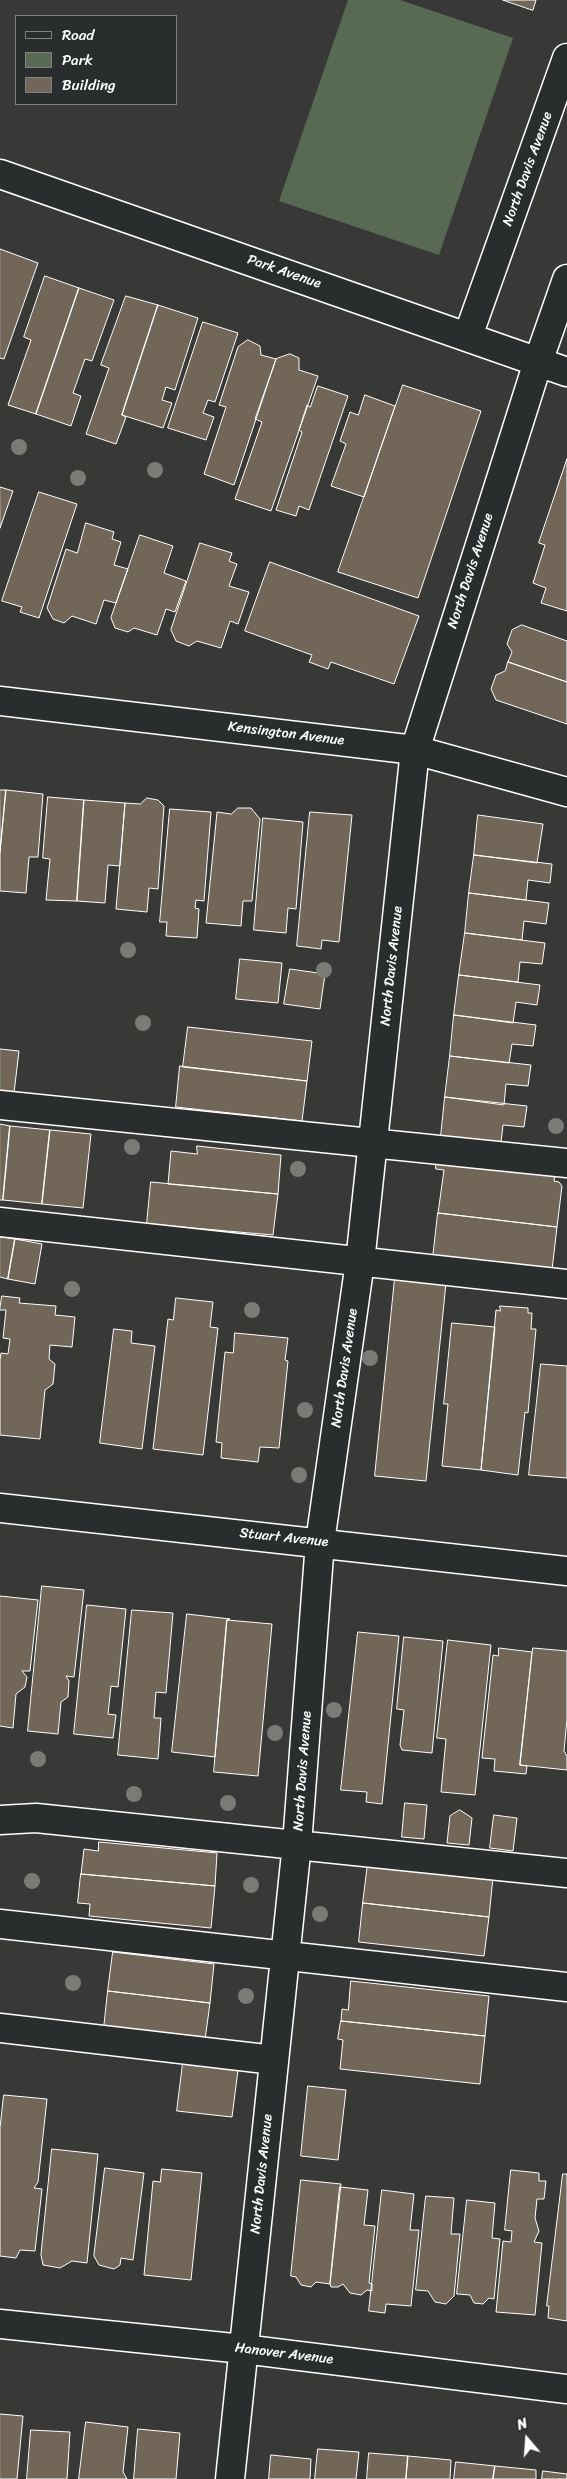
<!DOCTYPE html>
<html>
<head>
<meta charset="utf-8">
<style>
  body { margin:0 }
  #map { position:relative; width:567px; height:2479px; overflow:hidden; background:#383836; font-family:Sriracha,sans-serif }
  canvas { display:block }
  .legend { position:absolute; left:15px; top:15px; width:162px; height:90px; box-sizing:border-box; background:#2a2d2e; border:1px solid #7f8182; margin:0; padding:6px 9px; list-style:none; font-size:15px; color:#fff }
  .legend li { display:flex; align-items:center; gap:10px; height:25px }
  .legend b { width:25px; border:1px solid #7f8182 }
  .north { position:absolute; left:502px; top:2414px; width:50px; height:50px; -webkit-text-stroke:4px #2a2d2e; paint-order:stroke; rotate:342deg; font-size:14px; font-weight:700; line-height:20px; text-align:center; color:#fff }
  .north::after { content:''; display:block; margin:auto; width:18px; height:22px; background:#fff; clip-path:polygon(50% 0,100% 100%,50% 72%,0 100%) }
</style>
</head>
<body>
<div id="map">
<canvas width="567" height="2479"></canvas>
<ul class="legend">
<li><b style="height:6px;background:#2a2d2e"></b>Road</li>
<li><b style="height:14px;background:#586a53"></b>Park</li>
<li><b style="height:14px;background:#716658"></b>Building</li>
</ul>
<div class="north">N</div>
</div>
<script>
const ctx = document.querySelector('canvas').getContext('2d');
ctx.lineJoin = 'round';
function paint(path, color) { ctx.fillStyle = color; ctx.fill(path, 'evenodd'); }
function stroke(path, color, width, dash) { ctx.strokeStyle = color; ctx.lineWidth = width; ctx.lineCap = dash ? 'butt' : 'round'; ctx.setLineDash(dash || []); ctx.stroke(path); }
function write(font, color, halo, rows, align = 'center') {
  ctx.font = font + ' Sriracha,sans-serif'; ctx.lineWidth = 4; ctx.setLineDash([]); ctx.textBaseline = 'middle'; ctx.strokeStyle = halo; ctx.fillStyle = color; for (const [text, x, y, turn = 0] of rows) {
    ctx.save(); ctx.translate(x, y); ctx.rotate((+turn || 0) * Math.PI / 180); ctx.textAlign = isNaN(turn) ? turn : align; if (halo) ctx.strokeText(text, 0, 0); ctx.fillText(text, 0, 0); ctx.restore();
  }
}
paint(new Path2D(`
  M348,0H400L513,38L439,255L279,201Z`), '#586a53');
const building = new Path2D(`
  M503,0H536L533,10Z
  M0,249L38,263L4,359L0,358Z
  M45,276L79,288L36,414L8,405L31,340L24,337Z
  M79,288L114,300L92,361L85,359L73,393L81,396L71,426L36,414Z
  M126,296L158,305L122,415L126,417L116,444L86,434L109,368L101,365Z
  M158,305L198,318L175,390L166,387L162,400L172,403L163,428L122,415Z
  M203,322L238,333L215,402L208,400L203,413L214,417L206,440L168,428Z
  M248,340L260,346L261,355L276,359L234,485L204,474L226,407L219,405L238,347Z
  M290,354L299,358V370L318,376L271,511L235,499L262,422L255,419L276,359Z
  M403,385L481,411L418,598L338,572Z
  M318,386L348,396L309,510L299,506L296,516L276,510L302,432L299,430L307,405L310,407Z
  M365,395L395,406L364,497L331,486L346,444L340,441L350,412L358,415Z
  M567,459V611L541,603L546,588L533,583L545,545L539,543Z
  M0,487L13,491L0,528Z
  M39,492L77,504L39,618L20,612L22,607L2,601Z
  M86,523L114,532L112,539L121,542L114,565L128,569L116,603L104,600L96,624L72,616L64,623L53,619L47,608L66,549L77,553Z
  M140,535L173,546L164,573L186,581L175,612L166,609L157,635L134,628L128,632L115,628L111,618Z
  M200,543L232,553L229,561L237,564L229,586L249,592L238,624L230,621L221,648L197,641L189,646L176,641L171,630Z
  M270,562L419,616L394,684L331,662L328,669L309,662L312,655L245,631Z
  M522,625L567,641V682L508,662L512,652L507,644L512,630Z
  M508,662L567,682V724L496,700L491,689L496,675L505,671Z
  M0,790H6L0,852Z
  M6,790L43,794L38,857H29L26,893L0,891V852Z
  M48,797L84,800L77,901L46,900L50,859L43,858Z
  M147,798L158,800L164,806L158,889L149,888L147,912L116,909L125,803L140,804Z
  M84,800L125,803L120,866L108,865L105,903L77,901Z
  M238,808H251L260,819L252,901H243L241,926L206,923L217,812L231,814Z
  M170,809L211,812L204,901L196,900L195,908L199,909L197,938L166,936L167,922H160Z
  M310,812L352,815L339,942L322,940L321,949L297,946Z
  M478,815L543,824L537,863L474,855Z
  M263,818L303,822L296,909L288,908L286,933L254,930Z
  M474,855L552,864L550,883L528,880L526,900L469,893Z
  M469,893L549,903L546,924L524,921L522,940L465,933Z
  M465,933L545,943L542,964L520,962L518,982L459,975Z
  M240,959L282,963L278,1003L236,999Z
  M290,969L325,974L320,1009L284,1004Z
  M459,975L540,985L537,1005L516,1002L513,1023L454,1015Z
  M454,1015L536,1025L533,1046L512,1044L509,1063L450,1056Z
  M188,1027L312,1041L307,1081L183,1067Z
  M0,1049L19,1051L14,1093L0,1091Z
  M450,1056L531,1065L528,1086L506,1084L504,1105L445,1097Z
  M180,1066L307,1081L302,1121L176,1107Z
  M445,1097L527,1106L524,1127L503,1125L501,1143L441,1136Z
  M0,1124L10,1126L3,1200H0Z
  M10,1126L50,1130L42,1204L3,1200Z
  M50,1130L91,1134L83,1208L42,1204Z
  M197,1146L281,1155L278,1194L168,1184L171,1151L197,1154Z
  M436,1162L555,1175L554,1181L559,1182L562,1186L557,1227L438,1213L444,1170L436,1169Z
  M151,1182L278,1194L273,1235L147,1224Z
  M438,1213L557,1227L552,1270L433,1258Z
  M0,1237L15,1239L8,1279L0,1277Z
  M15,1239L42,1244L35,1284L8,1279Z
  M395,1278L446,1283L426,1481L375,1476Z
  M2,1296L20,1298L19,1303L56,1306L55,1315L75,1317L72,1347L50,1345L49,1359L55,1364L53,1384L45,1390L40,1439L0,1435V1360L1,1353L8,1354L10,1339L3,1338L6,1310H0Z
  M176,1298L213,1302L210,1327L218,1328L203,1455L153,1449L168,1319L173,1320Z
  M500,1306L528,1308V1313H532L531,1329H536L528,1413L525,1412L518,1475L481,1470L496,1310L500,1311Z
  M452,1323L495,1327L481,1470L442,1466L448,1404H444Z
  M114,1329L132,1331L131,1343L155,1346L142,1449L100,1443Z
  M235,1333L288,1338L285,1360L288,1361L279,1448L260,1447L258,1462L221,1458L222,1443L216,1442L225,1352L233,1353Z
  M541,1364L567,1366V1478L529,1475Z
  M42,1586L84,1590L74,1677L66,1676L69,1681L68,1697L61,1702L58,1734L28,1731Z
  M0,1596L38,1600L30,1671H22L27,1677L25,1687L16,1694L13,1728L0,1726Z
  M87,1605L126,1609L118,1687L111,1686L108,1714L116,1715L113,1738L74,1734Z
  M132,1610L173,1613L166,1693L156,1692L154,1718H161L158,1759L118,1755Z
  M187,1614L230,1619L227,1620L215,1757L172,1752Z
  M227,1620L272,1624L258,1776L214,1772Z
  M358,1632L399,1636L382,1804L366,1802L367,1792L341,1790Z
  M404,1637L443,1641L432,1753L402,1750L400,1745L404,1710L397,1709Z
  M448,1640L491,1645L475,1795L441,1792L446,1739L437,1738Z
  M499,1648L532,1652L520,1765L527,1766L526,1774L494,1771L495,1759L482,1758L493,1655L498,1656Z
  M533,1648L567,1651V1719L564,1751L567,1756V1770L520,1765Z
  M405,1803L427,1805L424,1839L402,1837Z
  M460,1810L472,1818L469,1845L447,1843L450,1816Z
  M494,1815L517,1818L513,1851L490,1848Z
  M99,1842L217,1853L215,1886L81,1874L84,1849L98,1851Z
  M368,1863L493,1877L489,1917L363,1903Z
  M81,1874L215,1886L211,1928L89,1916L90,1904L78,1903Z
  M363,1903L489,1917L484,1956L359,1942Z
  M113,1952L214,1964L210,2003L108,1991Z
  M351,1981L489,1996L485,2036L341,2021L342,2009L348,2010Z
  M108,1991L210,2003L205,2040L104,2028Z
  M341,2021L485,2036L480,2084L340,2069L343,2040L338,2039Z
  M183,2063L238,2070L232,2117L177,2111Z
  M308,2086L346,2090L338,2160L301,2156Z
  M4,2095L47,2099L38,2182L34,2188L42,2189L35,2251L20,2250L16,2258L0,2256V2128Z
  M52,2149L98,2154L87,2263L72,2261L60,2268L43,2265L41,2255Z
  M105,2168L144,2173L133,2260L121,2258L120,2265L114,2269L99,2265L94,2256Z
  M162,2169L202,2173L191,2280L144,2275L153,2181L160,2182Z
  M511,2170L539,2173V2181H546L544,2199H537L535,2218L539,2231L534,2242L542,2243L535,2315L496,2312L503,2241L511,2242L512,2231L505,2230Z
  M563,2174H567V2321L548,2318L549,2306H547Z
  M301,2180L341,2184L330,2284L316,2282L311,2287L301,2285L296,2277L291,2276Z
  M340,2187L368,2190L364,2225L375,2226L369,2283L372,2284V2291L367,2290L361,2295L350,2293L343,2284L338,2287H331L330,2284Z
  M382,2190L414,2194L410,2230H419L411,2306L386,2304L385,2313L369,2311Z
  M426,2196L454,2198L451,2234H460L454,2296L446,2304L435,2302L428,2291L416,2290Z
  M467,2200L495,2203L492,2238L500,2239L494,2299L489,2298L483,2304L474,2303L470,2295L457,2294Z
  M0,2414L23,2416L17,2479H0Z
  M86,2422L128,2427L123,2472L127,2479H79Z
  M138,2429L180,2433L176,2479H134Z
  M31,2430L70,2432L67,2479H27Z
  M318,2449L359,2452L356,2479H315Z
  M369,2453L408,2456L406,2479H367Z
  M271,2455L311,2459L310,2479H269Z
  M408,2456L451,2460L450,2479H406Z
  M456,2462L495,2466L493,2479H454Z
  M495,2466L536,2470V2479H493Z
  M543,2471L567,2474V2479H542Z`);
paint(building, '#716658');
stroke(building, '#fff', 1);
const minor = new Path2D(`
  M0,174L567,372
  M468,336L567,58
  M0,701L415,750L567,792
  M0,1105L567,1163
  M0,1222L567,1284
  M0,1508L567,1571
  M0,1820L36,1818L567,1873
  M0,1924L567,1987
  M0,2028L274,2060
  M0,2324L243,2349L567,2389
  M230,2479L297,1844L320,1542L360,1262L415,750L538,362L567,279`);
stroke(minor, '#fff', 31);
stroke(minor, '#2a2d2e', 28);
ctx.fillStyle = '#787c75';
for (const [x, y] of [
  [19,447],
  [155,470],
  [78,478],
  [128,950],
  [324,970],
  [143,1023],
  [556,1126],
  [132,1147],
  [298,1169],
  [72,1289],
  [252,1310],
  [370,1358],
  [305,1410],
  [299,1475],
  [334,1710],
  [275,1733],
  [38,1759],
  [134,1794],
  [228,1803],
  [32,1881],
  [251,1885],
  [320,1914],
  [73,1983],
  [246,1996]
]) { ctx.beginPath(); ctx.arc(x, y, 8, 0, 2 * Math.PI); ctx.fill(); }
write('14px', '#fff', '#2a2d2e', [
  ["North Davis Avenue",528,169,-70],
  ["Park Avenue",284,272,19],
  ["North Davis Avenue",471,571,-72],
  ["Kensington Avenue",286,734,7],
  ["North Davis Avenue",392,966,-84],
  ["North Davis Avenue",345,1368,-82],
  ["Stuart Avenue",284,1538,6],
  ["North Davis Avenue",303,1771,-86],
  ["North Davis Avenue",262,2174,-84],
  ["Hanover Avenue",284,2354,7]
]);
</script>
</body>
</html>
